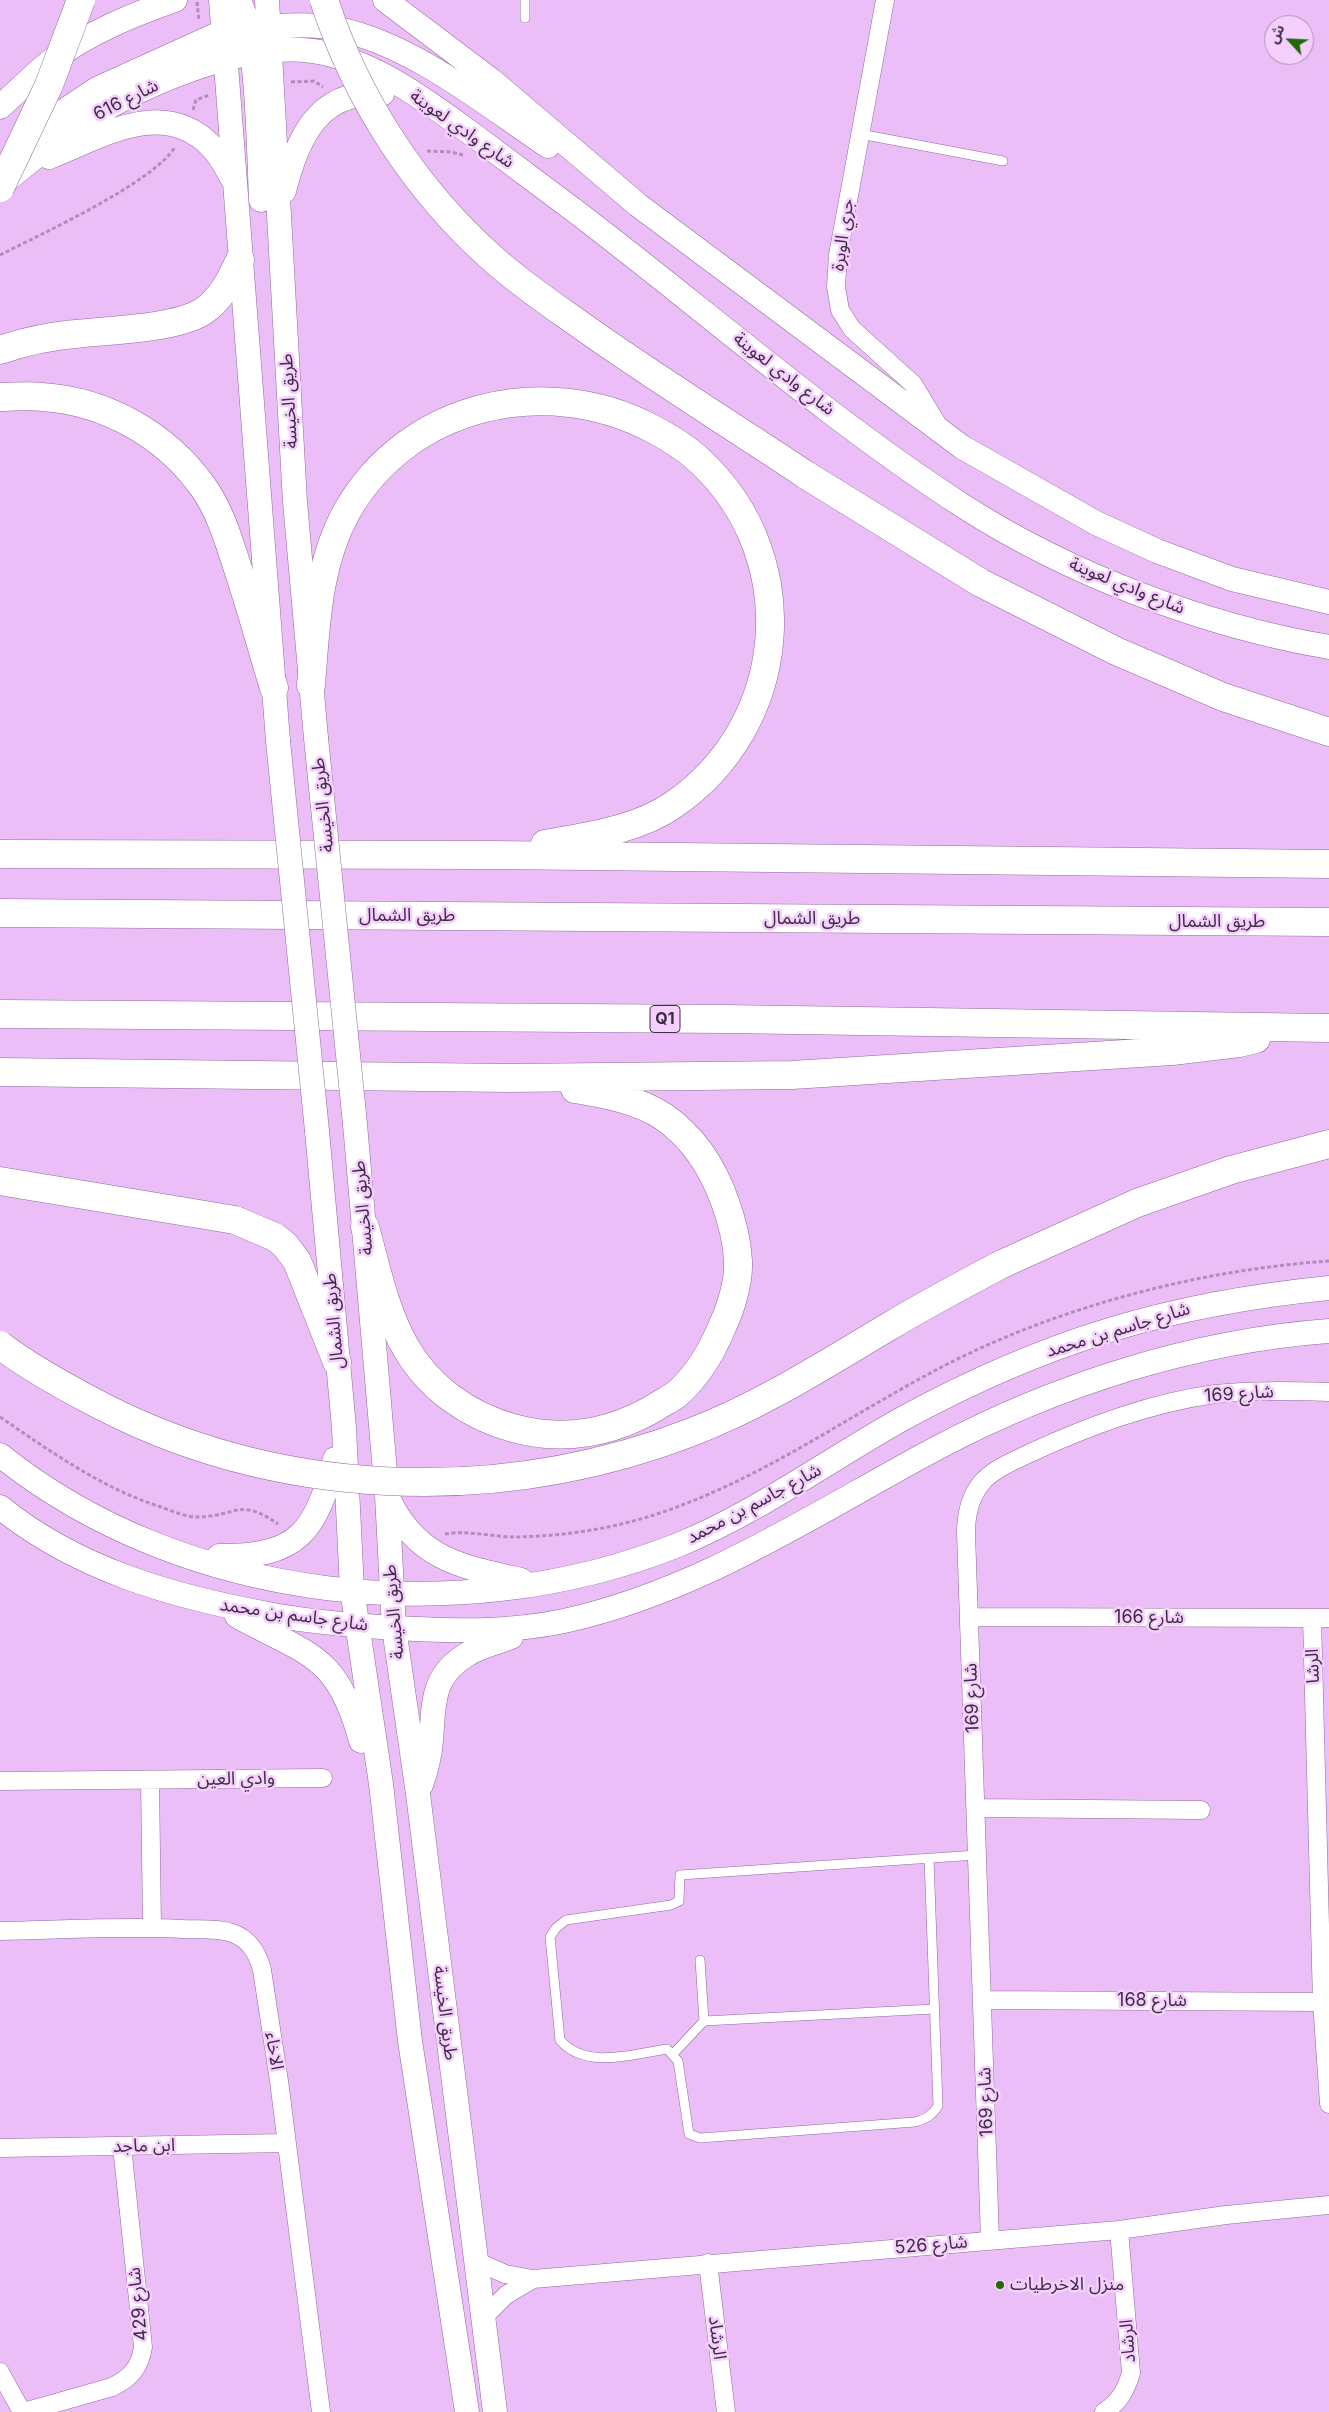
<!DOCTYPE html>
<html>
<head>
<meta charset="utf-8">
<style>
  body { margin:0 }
  #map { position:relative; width:1329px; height:2412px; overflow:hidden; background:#ecbef8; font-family:Inter,"Noto Sans Arabic",sans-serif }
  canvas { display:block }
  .north { position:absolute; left:1264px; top:15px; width:50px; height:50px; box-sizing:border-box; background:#f5cffe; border:1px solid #ac8eb4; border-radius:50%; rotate:295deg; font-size:14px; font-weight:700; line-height:20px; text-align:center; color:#3f2d44 }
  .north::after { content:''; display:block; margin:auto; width:18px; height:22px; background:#226a04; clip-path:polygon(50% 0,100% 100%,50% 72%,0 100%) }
</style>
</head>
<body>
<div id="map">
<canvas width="1329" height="2412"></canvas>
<div class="north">ش</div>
</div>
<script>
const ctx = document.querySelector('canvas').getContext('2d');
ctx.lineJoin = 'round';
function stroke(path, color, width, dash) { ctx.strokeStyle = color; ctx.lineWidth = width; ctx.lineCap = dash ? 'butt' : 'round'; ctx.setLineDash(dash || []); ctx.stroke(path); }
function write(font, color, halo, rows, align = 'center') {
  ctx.font = font + ' Inter,"Noto Sans Arabic",sans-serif'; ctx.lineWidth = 5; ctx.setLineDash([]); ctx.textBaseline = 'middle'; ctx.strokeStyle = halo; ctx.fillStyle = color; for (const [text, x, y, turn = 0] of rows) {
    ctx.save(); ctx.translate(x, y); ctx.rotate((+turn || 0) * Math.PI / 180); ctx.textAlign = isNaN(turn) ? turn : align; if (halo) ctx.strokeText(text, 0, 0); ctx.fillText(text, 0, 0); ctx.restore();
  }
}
const service = new Path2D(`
  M525,0V18
  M860,134L1003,161
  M929,1858L938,2106C932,2116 925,2119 915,2122L700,2138L689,2134L678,2061L667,2049C634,2054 585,2070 560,2040L550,1937L556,1928L566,1920L671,1905L679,1901L680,1875L977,1855
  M700,1960L704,2021
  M673,2054L704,2021L934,2009`);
const minor = new Path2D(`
  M885,0L838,255L836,287L840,310L852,329L913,384L939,427
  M969,1617L1329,1618
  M1312,1618L1322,2002L1329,2104
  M150,1780L152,1927
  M0,1781L323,1778
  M976,1808L1201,1810
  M0,1931C61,1930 122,1926 183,1929C199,1930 217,1928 232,1933C250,1939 258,1954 262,1970L279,2081L321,2412
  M982,2000L1322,2002
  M0,2148L287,2143
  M990,2240L966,1533C966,1513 970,1495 984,1480C997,1467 1014,1461 1030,1453C1089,1426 1150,1403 1215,1394C1253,1390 1291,1391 1329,1392
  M476,2261L505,2274L533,2279L1119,2230L1226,2215L1329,2205
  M708,2263L726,2412
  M483,2318L506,2295L533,2279
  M0,2372L22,2412
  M24,2412L112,2387C131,2378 140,2367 143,2347L122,2146
  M1104,2412C1119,2403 1126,2390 1131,2373L1119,2230`);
const secondary = new Path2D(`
  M221,0L278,741
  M238,0C258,28 259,159 261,200
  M267,0L295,502L316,738
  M385,0L491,80L638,205L962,447L1096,523L1157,551L1232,579L1329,602
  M226,59C230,45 238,32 255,28C282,25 311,23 338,29C414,45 485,104 548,146
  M0,107C17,92 33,75 51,61C88,33 132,15 175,0
  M21,143L43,125L97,89L236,26
  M49,157C102,136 163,97 211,146C220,155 226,167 232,178
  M1,185C25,165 49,145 74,128C135,87 239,41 313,51C374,60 428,102 476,137C509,162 542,186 575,211C704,309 827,418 963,506C1069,574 1205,626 1329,647
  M284,191C297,139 318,89 382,94
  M355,1124L387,1495L394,1628L418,1794L495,2412
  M317,1131L344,1428L352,1589L381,1784L410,2041L467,2412
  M0,1455C185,1603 460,1632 678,1545C758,1512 827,1461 902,1419C1045,1341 1168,1304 1329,1288
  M388,1498C416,1559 462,1567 521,1580
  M0,1507C76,1569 174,1597 268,1614C310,1622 352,1625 395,1628C453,1631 507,1633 564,1621C701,1591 815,1513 937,1448C1056,1385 1193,1341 1329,1331
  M219,1556C300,1557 315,1531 335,1459
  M237,1616C308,1655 338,1654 361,1741
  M421,1785C426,1771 430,1755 431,1740C434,1704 431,1675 468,1654C481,1646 497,1643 511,1637`);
const motorway = new Path2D(`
  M0,350C24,342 49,336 75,334C110,330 173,329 202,312C221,300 231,279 240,260
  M0,397C14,397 28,395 42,397C106,401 166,435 203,487C219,509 228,538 236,563C250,604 261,646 274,688
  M806,475L981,583L1116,651L1223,697L1329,732
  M311,685C316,625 317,565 347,511C408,404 545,373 651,428C670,438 687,448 702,463C804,560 789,726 673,805C637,830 588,836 545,844
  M0,854L491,855L1329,864
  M0,913L1329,922
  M0,1014L725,1019L1329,1028
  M0,1072L510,1078L792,1075L1172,1051L1239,1043L1256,1039
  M0,1181L235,1220L275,1237L285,1245L297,1261L337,1362
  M365,1227C376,1267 385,1312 406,1348C429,1388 469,1416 513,1428C563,1442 612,1433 656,1407C663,1402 671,1399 678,1393C698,1375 712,1351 722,1327C731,1308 739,1282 738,1261C737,1240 732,1221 725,1202C713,1168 694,1138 664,1117C639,1100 605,1094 575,1089
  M1002,1264L1137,1203L1231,1170L1329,1144`);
stroke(service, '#92689d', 10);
stroke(minor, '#92689d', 19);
stroke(secondary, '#92689d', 25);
stroke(motorway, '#92689d', 29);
stroke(new Path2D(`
  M197,2L199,21
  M291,82L314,81L323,87
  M193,110L196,100L209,95
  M427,151L451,152L463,155
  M0,255C41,234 153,183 175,147
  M0,1417C50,1451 100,1487 158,1506C170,1510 187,1518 199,1517C237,1516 239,1497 278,1524
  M445,1534C466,1530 494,1537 516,1537C572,1536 629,1526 682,1505C772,1471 851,1415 936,1370C1053,1308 1197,1270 1329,1261`), '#b28dbc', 3, [4, 2.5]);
stroke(service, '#fff', 9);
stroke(minor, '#fff', 18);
stroke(secondary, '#fff', 24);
stroke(motorway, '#fff', 28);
const secondaryBridge = new Path2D(`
  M316,738L355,1124
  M278,741L317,1131`);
const motorwayBridge = new Path2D(`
  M324,0C356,98 415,190 493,259C523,286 557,308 589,331C660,381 734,427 806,475
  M0,188L49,85L81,0
  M0,1345C27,1366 58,1383 88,1399C273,1499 497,1507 692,1432C762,1405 824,1365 888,1327C925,1305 964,1284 1002,1264`);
stroke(secondaryBridge, '#92689d', 25, []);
stroke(motorwayBridge, '#92689d', 29, []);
stroke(secondaryBridge, '#fff', 24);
stroke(motorwayBridge, '#fff', 28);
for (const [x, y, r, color] of [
  [1000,2285,5,"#226a04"]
]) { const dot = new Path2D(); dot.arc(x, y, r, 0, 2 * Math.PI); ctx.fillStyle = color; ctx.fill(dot); stroke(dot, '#f5cffe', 2); }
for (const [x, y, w] of [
  [665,1019,30]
]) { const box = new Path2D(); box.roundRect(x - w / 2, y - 13.5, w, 27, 4); ctx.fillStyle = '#f5cffe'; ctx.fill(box); stroke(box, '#3f2d44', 1); }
write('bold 16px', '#3f2d44', null, [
  ["Q1",665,1019]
]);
write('18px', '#3f2d44', '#f5cffe', [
  ["شارع 616",126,100,-27],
  ["شارع وادي لعوينة",462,129,35],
  ["جري الوبرة",843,235,-82],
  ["شارع وادي لعوينة",784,374,38],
  ["طريق الخيسة",289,401,-93],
  ["شارع وادي لعوينة",1127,586,22],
  ["طريق الخيسة",323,805,-96],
  ["طريق الشمال",407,916],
  ["طريق الشمال",812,919],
  ["طريق الشمال",1217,922],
  ["طريق الخيسة",363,1208,-95],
  ["طريق الشمال",334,1321,-95],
  ["شارع جاسم بن محمد",1118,1330,-17],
  ["شارع 169",1239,1394,-4],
  ["شارع جاسم بن محمد",754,1504,-28],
  ["طريق الخيسة",394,1612,-95],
  ["شارع جاسم بن محمد",294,1615,8],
  ["شارع 166",1149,1618],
  ["الرشا",1313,1666,-92],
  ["شارع 169",972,1698,-92],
  ["وادي العين",236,1779,-1],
  ["شارع 168",1152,2001],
  ["طريق الخيسة",445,2013,83],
  ["الاخاء",274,2051,81],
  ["شارع 169",986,2102,-92],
  ["ابن ماجد",144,2146,-1],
  ["شارع 526",931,2245,-5],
  ["شارع 429",138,2304,-96],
  ["الرشاد",717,2338,83],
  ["الرشاد",1128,2341,-94]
]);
write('18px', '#3f2d44', '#f5cffe', [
  ["منزل الاخرطيات",1010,2285]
], 'left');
</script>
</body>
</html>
